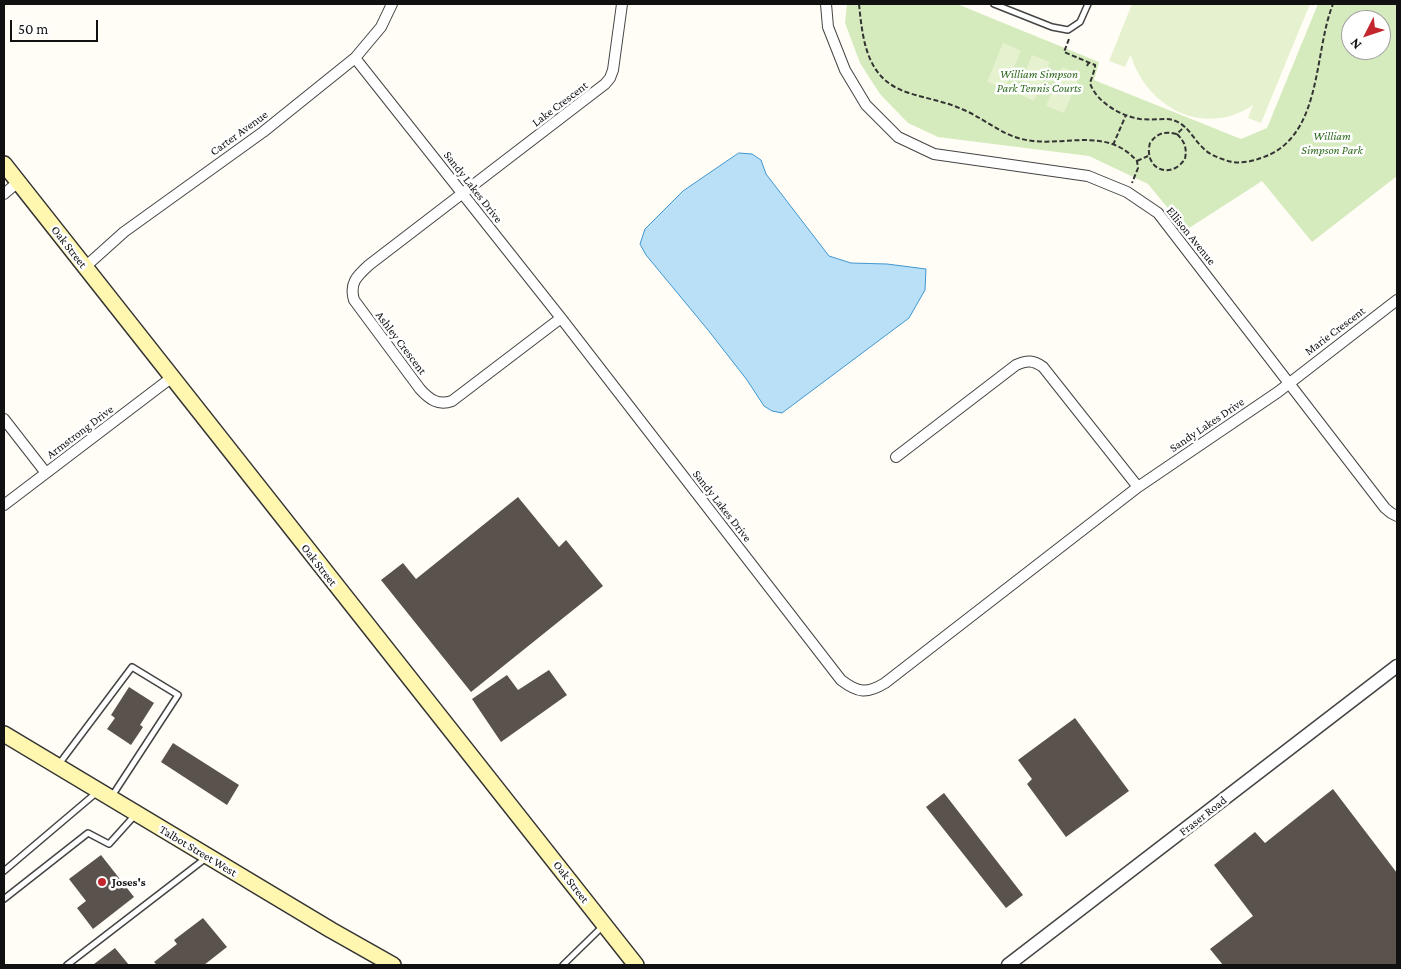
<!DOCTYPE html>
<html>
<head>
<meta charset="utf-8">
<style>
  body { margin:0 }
  #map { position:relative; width:1401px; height:969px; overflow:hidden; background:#fffdf5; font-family:"Crimson Pro",serif }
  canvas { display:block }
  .frame { position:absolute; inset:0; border:5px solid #111; pointer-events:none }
  .north { position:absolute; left:1341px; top:10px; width:50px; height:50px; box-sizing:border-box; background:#fff; border:1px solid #a0a0a0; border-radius:50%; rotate:229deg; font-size:14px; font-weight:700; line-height:20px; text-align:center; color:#111 }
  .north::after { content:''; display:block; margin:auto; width:18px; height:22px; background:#c4262e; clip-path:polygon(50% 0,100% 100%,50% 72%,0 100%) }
  .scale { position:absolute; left:10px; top:20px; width:88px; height:22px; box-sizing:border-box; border:2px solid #111; border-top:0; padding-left:6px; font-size:15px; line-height:18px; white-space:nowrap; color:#111; -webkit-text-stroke:4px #fff; paint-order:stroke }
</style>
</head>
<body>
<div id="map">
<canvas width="1401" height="969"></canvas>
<div class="frame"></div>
<div class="north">N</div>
<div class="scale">50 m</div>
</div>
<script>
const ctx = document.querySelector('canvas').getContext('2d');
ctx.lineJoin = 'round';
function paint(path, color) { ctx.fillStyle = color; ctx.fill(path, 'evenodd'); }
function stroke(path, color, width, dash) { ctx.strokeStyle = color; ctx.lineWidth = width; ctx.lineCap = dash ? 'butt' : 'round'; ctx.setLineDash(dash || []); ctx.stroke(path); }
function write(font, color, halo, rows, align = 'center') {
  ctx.font = font + ' "Crimson Pro",serif'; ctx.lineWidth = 5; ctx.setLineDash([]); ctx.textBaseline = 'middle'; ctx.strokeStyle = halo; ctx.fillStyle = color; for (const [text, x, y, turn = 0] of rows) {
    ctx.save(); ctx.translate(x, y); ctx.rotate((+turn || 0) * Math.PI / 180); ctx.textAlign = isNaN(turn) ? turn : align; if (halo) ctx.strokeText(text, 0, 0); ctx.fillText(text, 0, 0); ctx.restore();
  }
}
paint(new Path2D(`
  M847,4H957L1099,62L1094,80L1241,139L1267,128L1318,4H1397V176L1312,242L1262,181L1186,230L1148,184L1089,156L938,137L908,123L880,94L860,63L845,23ZM1351,20H1381V50H1351Z`), '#d5ebbd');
paint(new Path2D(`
  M1132,4H1310L1261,123L1248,118L1253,105C1205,138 1147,108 1131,56H1130L1125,67L1109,61Z
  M1003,43L1021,51L1005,89L987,82Z
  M1032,55L1050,62L1034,101L1017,93Z
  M1062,67L1080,75L1064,113L1046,106Z`), '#e6f2cf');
const water = new Path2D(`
  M739,153L752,154L761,160L766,174L829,256L851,263L887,264L926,269L925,290L909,318L782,413L772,411L764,406L747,380L708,330L646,255L640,244L645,229L683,191Z`);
paint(water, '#b9e0f7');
stroke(water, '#3f96cf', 1);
paint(new Path2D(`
  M518,497L559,547L566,540L603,586L471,692L381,580L403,563L416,579Z
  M549,670L567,695L501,742L472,699L507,675L518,690Z
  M129,687L154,703L140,725L143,727L131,745L107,729L115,718L111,715Z
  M1075,718L1129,791L1066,837L1027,784L1032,779L1018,760Z
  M173,743L239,785L227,805L161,762Z
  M1333,789L1397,873V965H1223L1210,949L1253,916L1214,865L1255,832L1265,843Z
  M944,793L1023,895L1006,908L926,807Z
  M101,855L134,897L93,929L77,908L86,901L69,879Z
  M203,918L227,947L204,965H157L154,962L177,944L174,940Z
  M115,948L129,965H95L94,964Z`), '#5a524d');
const service = new Path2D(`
  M994,4L1052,27L1068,30L1080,22L1088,4
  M59,764L132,667L178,695L112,796
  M4,871L96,793
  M4,899L88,833L109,844L136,814
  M67,965L206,858
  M563,965L604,925`);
const minor = new Path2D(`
  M826,4L828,27L845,70L866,105L898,137L934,154L1088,176L1127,192L1158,213L1385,508L1391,513L1397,516
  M355,58L561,318L841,680C858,693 867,694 885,683L1138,487L1043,367C1033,360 1027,360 1016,365L896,457
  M4,194L18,182
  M85,267L124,232L263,132L355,58L381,27L392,4
  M561,318L452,401C438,406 429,399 420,389L354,300C349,283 357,276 369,265L605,84L610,78L613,70L622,4
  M4,419L46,473
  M1138,487L1278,392L1397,300
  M4,505L171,378`);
const tertiary = new Path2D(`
  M1008,965L1397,666`);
const secondary = new Path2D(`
  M4,164L636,965
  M4,734L331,930L393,965`);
stroke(service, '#444', 8);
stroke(minor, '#444', 12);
stroke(tertiary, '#444', 15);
stroke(secondary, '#333', 18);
stroke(new Path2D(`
  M859,4C863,43 867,80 909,93C928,99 947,102 964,110C989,121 1004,138 1033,141C1069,145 1108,128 1137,161L1138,168L1132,183
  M1069,39L1064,52L1095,65V68L1090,83C1096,102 1121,116 1140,119C1149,120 1158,119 1167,119C1187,121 1191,137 1204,149C1210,155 1219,158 1228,161C1238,164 1251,162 1261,158C1323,138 1313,54 1333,4
  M1087,66L1089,62
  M1177,134C1185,142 1187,148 1185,159C1170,181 1143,168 1150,143C1157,133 1165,131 1177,134L1185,126
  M1113,145L1126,115
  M1137,161L1148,156`), '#333', 2, [5, 2.5]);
stroke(service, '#fff', 5);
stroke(minor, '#fff', 10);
stroke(tertiary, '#fff', 12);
stroke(secondary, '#fff6b0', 15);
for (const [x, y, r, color] of [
  [102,882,5,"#c4262e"]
]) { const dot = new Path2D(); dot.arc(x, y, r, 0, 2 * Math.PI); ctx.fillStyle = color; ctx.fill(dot); stroke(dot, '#fff', 2); }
write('italic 12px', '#2f6b1f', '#fff', [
  ["William Simpson",1039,74],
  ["Park Tennis Courts",1039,88],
  ["William",1332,136],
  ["Simpson Park",1332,150]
]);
write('12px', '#111', '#fff', [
  ["Lake Crescent",560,104,-37],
  ["Carter Avenue",239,133,-36],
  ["Sandy Lakes Drive",473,187,52],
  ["Ellison Avenue",1191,236,51],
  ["Oak Street",69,247,52],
  ["Marie Crescent",1335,331,-37],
  ["Ashley Crescent",401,343,53],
  ["Sandy Lakes Drive",1207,425,-34],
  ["Armstrong Drive",80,432,-37],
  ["Sandy Lakes Drive",722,506,52],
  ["Oak Street",319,565,52],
  ["Fraser Road",1203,816,-38],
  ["Talbot Street West",198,851,31],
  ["Oak Street",571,882,52]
]);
write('bold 12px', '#111', '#fff', [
  ["Joses's",112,882]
], 'left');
</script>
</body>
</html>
